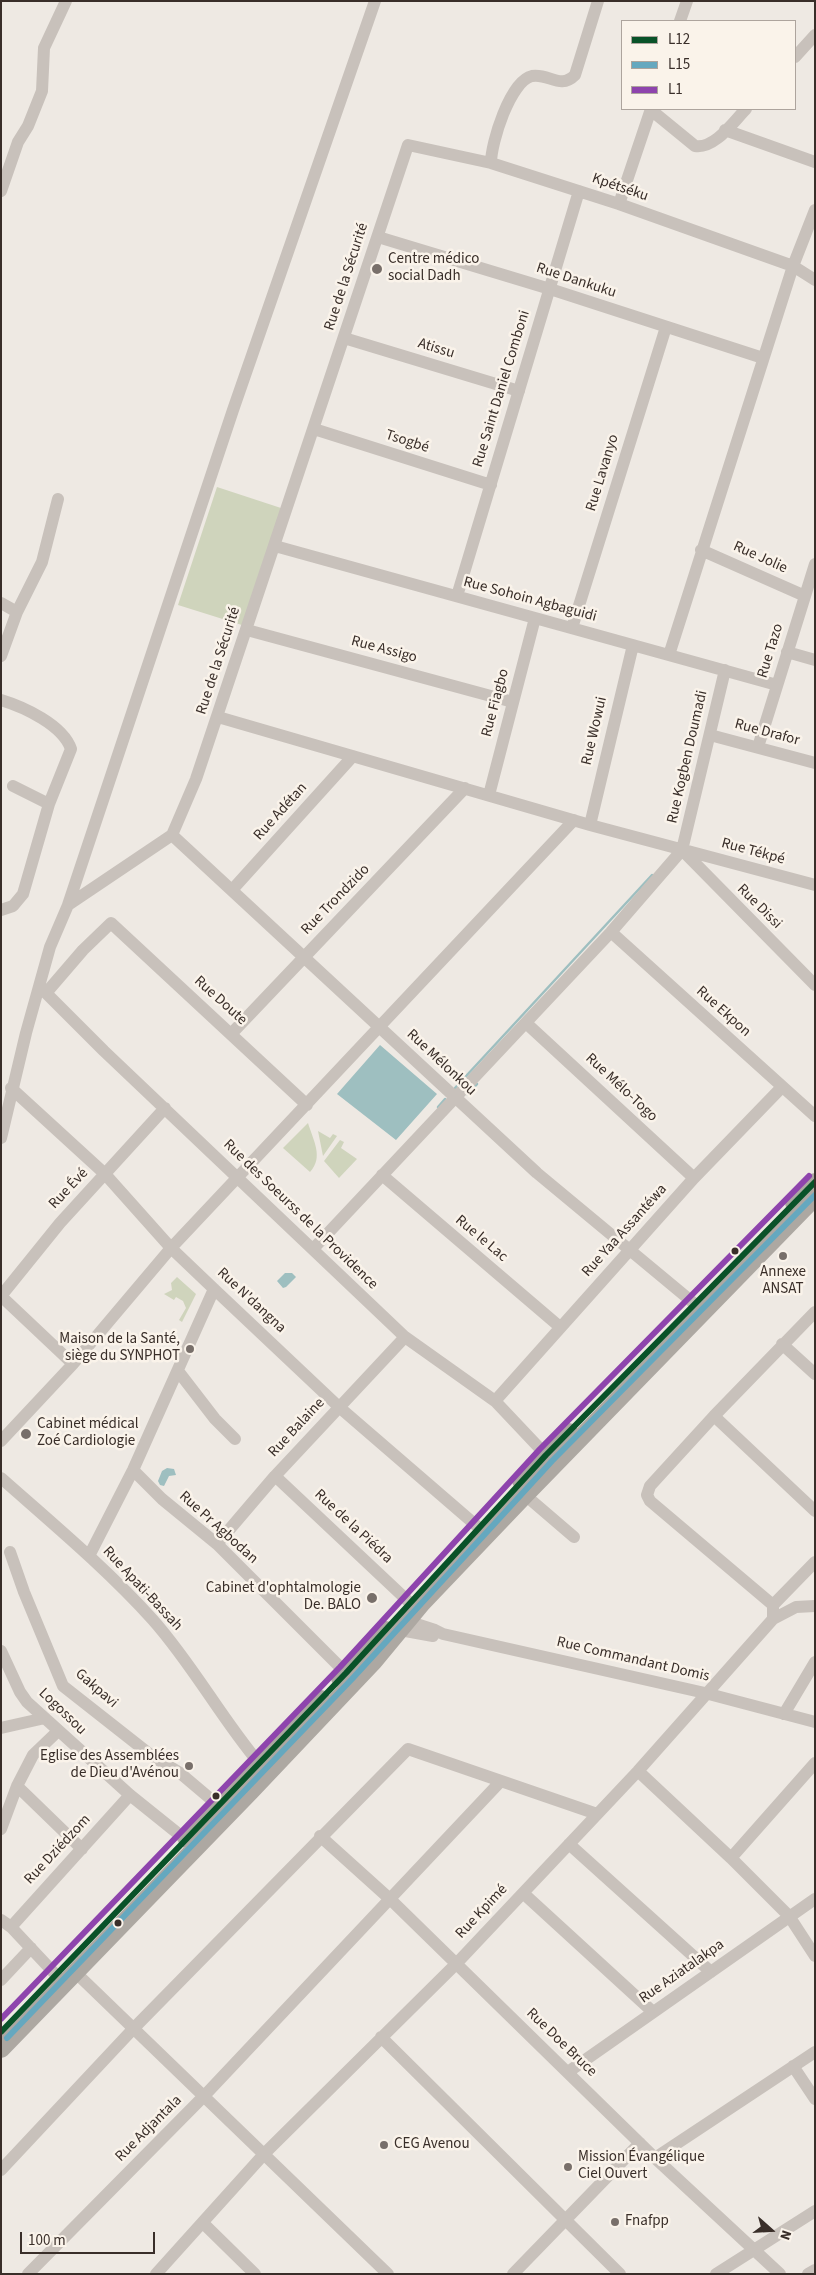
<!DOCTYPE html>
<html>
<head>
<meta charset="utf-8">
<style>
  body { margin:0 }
  #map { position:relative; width:816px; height:2275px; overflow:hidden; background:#eee9e3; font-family:"Source Sans 3",sans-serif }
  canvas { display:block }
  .frame { position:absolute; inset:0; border:2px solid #392e29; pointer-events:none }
  .legend { position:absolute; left:621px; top:20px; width:175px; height:90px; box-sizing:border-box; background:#faf3ea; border:1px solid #ada49d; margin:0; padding:6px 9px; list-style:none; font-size:15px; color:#392e29 }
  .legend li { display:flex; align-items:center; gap:10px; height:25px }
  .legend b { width:25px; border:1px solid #ada49d }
  .north { position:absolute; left:746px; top:2205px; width:50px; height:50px; -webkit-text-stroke:4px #faf3ea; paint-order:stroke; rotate:109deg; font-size:14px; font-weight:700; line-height:20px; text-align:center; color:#392e29 }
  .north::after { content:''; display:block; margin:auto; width:18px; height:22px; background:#392e29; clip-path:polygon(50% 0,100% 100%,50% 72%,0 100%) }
  .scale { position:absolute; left:20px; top:2232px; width:135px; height:22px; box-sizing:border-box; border:2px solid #392e29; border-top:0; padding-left:6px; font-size:15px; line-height:18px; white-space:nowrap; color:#392e29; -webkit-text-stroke:4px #faf3ea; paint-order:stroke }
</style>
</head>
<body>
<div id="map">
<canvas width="816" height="2275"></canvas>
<div class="frame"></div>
<ul class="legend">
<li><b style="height:6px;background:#095228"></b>L12</li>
<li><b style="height:6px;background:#65a8bf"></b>L15</li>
<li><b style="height:6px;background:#8e44ad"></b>L1</li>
</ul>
<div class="north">N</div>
<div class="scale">100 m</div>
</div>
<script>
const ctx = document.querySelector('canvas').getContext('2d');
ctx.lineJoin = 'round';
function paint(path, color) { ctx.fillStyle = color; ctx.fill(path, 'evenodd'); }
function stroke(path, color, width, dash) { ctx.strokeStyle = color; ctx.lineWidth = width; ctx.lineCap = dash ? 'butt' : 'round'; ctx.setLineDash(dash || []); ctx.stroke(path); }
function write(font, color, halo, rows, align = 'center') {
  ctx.font = font + ' "Source Sans 3",sans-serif'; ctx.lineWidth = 5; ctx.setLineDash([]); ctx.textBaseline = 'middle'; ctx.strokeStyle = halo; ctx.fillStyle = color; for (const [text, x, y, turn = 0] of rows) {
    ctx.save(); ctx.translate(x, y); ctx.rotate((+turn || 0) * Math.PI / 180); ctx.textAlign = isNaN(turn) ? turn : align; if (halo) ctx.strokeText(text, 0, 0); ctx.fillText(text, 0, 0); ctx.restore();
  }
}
paint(new Path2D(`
  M217,487L284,509L245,626L178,605Z
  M308,1123C313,1140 324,1157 310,1172L283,1148Z
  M318,1131L330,1138L333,1134L337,1136L323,1156Z
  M340,1140L344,1142L341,1148L357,1159L339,1178L324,1161Z
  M177,1277L196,1294L182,1322L179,1320L186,1308L183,1301L176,1297L174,1300L164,1294L172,1290L171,1283Z`), '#cfd4bc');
paint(new Path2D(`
  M380,1045L437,1094L396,1140L337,1094Z
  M285,1273H292L296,1277L286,1287L283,1288L277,1281Z
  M167,1468L174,1469L176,1475L169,1476L164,1486L160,1485L158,1481L162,1471Z`), '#9ebfc0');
stroke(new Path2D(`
  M455,1088L652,875
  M467,1094L477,1084
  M438,1107L445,1099`), '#9ebfc0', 2.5);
stroke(new Path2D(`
  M680,21L687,1
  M795,57L815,35
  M651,110L695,146C715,149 733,122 746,109
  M725,130L815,162
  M491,163C491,143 510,81 532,76C549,73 560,90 575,75L598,1
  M1,191L18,142L28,126L42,91L44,48L66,1
  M619,204L651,109
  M378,237L550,289L763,358
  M344,338L519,391
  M314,429L491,485
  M275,546L777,685
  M701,550L805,596
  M457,596L579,191
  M1,603L17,612
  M572,628L666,327
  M247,630L513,702
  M787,652L815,660
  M669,655L793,266L815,210
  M1,656L17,612L42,562L58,499
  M1,700C24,707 63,725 71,749L49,804L23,894L13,906L1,910
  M218,717L590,825L815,885
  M710,735L815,763
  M758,747L815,564
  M13,786L49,804
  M489,795L535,618
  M590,825L633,645
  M172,835L537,1173L696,1305
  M682,850L815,985
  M232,890L353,756
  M68,905L233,410L375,1
  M611,932L815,1116
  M40,987L104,1051L405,1337L495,1401L546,1455
  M46,993L83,950L111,923L307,1105
  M526,1023L694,1178
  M232,1033L465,788
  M11,1088L105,1174L171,1248L214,1289L339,1407L478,1527
  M1,1138L26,1033L50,947L68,905L172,835L196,779L408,145L491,163L619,204L793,266L815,280
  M382,1175L560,1327
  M313,1249L611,932L682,850L725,670
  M1,1296L60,1223L165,1108
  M1,1296L73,1364
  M782,1344L815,1374
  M178,1371L215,1419L235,1439
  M495,1401L694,1178L782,1087
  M714,1416L815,1511
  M1,1441L73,1364L171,1248L574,820
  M133,1470L162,1499L217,1544L346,1673
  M275,1476L409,1602
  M1,1478C53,1524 107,1569 153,1620C193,1665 221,1718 259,1763
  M525,1495L574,1537
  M217,1544L275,1476L405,1337
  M10,1552L24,1592L63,1686L152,1756L180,1773L219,1806
  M89,1556L133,1470L214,1289
  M773,1605L650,1501L647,1495L650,1486L714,1416L815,1312
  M773,1619L796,1607L815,1606
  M407,1621L435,1630L443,1634L705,1693L815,1722
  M400,1630L433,1636
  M1,1651L20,1692L27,1702L130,1795L186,1840
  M784,1714L815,1662
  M1,1728L45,1718
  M638,1771L731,1858L789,1916L815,1956
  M17,1786L82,1849
  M1,1829L17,1786L33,1755L57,1732
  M320,1836L391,1900L655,2158L780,2274
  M569,1844L711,1972
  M731,1858L815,1763
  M523,1893L653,2012
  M1,1920L11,1927L57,1976
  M11,1927L130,1795
  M75,1972L388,2274
  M1,1980L31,1948
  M381,2037L620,2274
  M793,2066L815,2099
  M568,2072L815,1899
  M655,2158L815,2052
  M1,2170L134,2028L408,1749L597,1814
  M203,2223L255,2274
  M28,2274L205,2095L501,1781
  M156,2274L265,2153L456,1964L638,1771L773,1619V1605L815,1562
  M513,2274L640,2143
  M716,2274L815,2211
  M808,2274L815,2270`), '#c8c1bb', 12);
stroke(new Path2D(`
  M794,1203L815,1182
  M521,1481L569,1432
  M340,1678L386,1630
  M187,1839L321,1699
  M1,2049L251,1791L374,1661L422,1603L525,1495L815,1197`), '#ada8a2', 18);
stroke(new Path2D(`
  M1,2032L346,1673L546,1455L815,1182`), '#095228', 6);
stroke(new Path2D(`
  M7,2038L352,1679L552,1461L815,1195`), '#65a8bf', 6);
stroke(new Path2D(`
  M1,2019L340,1667L540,1449L809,1176`), '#8e44ad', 6);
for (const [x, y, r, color] of [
  [377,269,6,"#786f6a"],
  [735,1251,4.5,"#392e29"],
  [783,1256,5,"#786f6a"],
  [190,1349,5,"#786f6a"],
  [26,1434,6,"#786f6a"],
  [372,1598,6,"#786f6a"],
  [189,1766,5,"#786f6a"],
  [216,1796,4.5,"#392e29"],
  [118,1923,4.5,"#392e29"],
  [384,2145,5,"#786f6a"],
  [568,2167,5,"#786f6a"],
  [615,2222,5,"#786f6a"]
]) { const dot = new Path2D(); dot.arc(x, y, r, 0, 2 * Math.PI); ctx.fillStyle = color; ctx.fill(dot); stroke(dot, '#faf3ea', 2); }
write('15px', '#392e29', '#faf3ea', [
  ["Kpétséku",620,188,19],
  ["Rue de la Sécurité",347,277,-72],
  ["Rue Dankuku",576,281,18],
  ["Atissu",436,349,17],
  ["Rue Saint Daniel Comboni",502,389,-73],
  ["Tsogbé",407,442,18],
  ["Rue Lavanyo",603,473,-73],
  ["Rue Jolie",760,558,24],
  ["Rue Sohoin Agbaguidi",530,600,15],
  ["Rue Assigo",384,650,15],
  ["Rue Tazo",771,651,-73],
  ["Rue de la Sécurité",219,661,-72],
  ["Rue Fiagbo",496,703,-75],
  ["Rue Wowui",595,731,-77],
  ["Rue Drafor",767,733,15],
  ["Rue Kogben Doumadi",688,757,-77],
  ["Rue Adétan",281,812,-48],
  ["Rue Tékpé",753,852,15],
  ["Rue Trondzido",336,900,-46],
  ["Rue Dissi",759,907,45],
  ["Rue Doute",220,1001,42],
  ["Rue Ekpon",723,1012,42],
  ["Rue Mélonkou",441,1063,43],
  ["Rue Mélo-Togo",621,1088,43],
  ["Rue Évé",69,1189,-47],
  ["Rue des Soeurss de la Providence",300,1215,44],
  ["Rue Yaa Assantéwa",625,1231,-48],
  ["Rue le Lac",481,1239,40],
  ["Rue N'dangna",251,1301,43],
  ["Rue Balaine",297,1428,-47],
  ["Rue de la Piédra",353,1527,43],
  ["Rue Pr Agbodan",218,1528,42],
  ["Rue Apati-Bassah",142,1589,47],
  ["Rue Commandant Domis",633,1660,13],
  ["Gakpavi",96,1689,41],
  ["Logossou",62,1712,44],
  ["Rue Dziédzom",58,1850,-47],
  ["Rue Kpimé",482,1912,-47],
  ["Rue Aziatalakpa",682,1972,-35],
  ["Rue Doe Bruce",561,2043,44],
  ["Rue Adjantala",149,2129,-45]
]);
write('15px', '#392e29', '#faf3ea', [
  ["Centre médico",388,260],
  ["social Dadh",388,277],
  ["Annexe",783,1273,"center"],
  ["ANSAT",783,1290,"center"],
  ["Maison de la Santé,",180,1340,"right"],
  ["siège du SYNPHOT",180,1357,"right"],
  ["Cabinet médical",37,1425],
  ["Zoé Cardiologie",37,1442],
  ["Cabinet d'ophtalmologie",361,1589,"right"],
  ["De. BALO",361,1606,"right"],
  ["Eglise des Assemblées",179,1757,"right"],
  ["de Dieu d'Avénou",179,1774,"right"],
  ["CEG Avenou",394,2145],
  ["Mission Évangélique",578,2158],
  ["Ciel Ouvert",578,2175],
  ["Fnafpp",625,2222]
], 'left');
</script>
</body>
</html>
